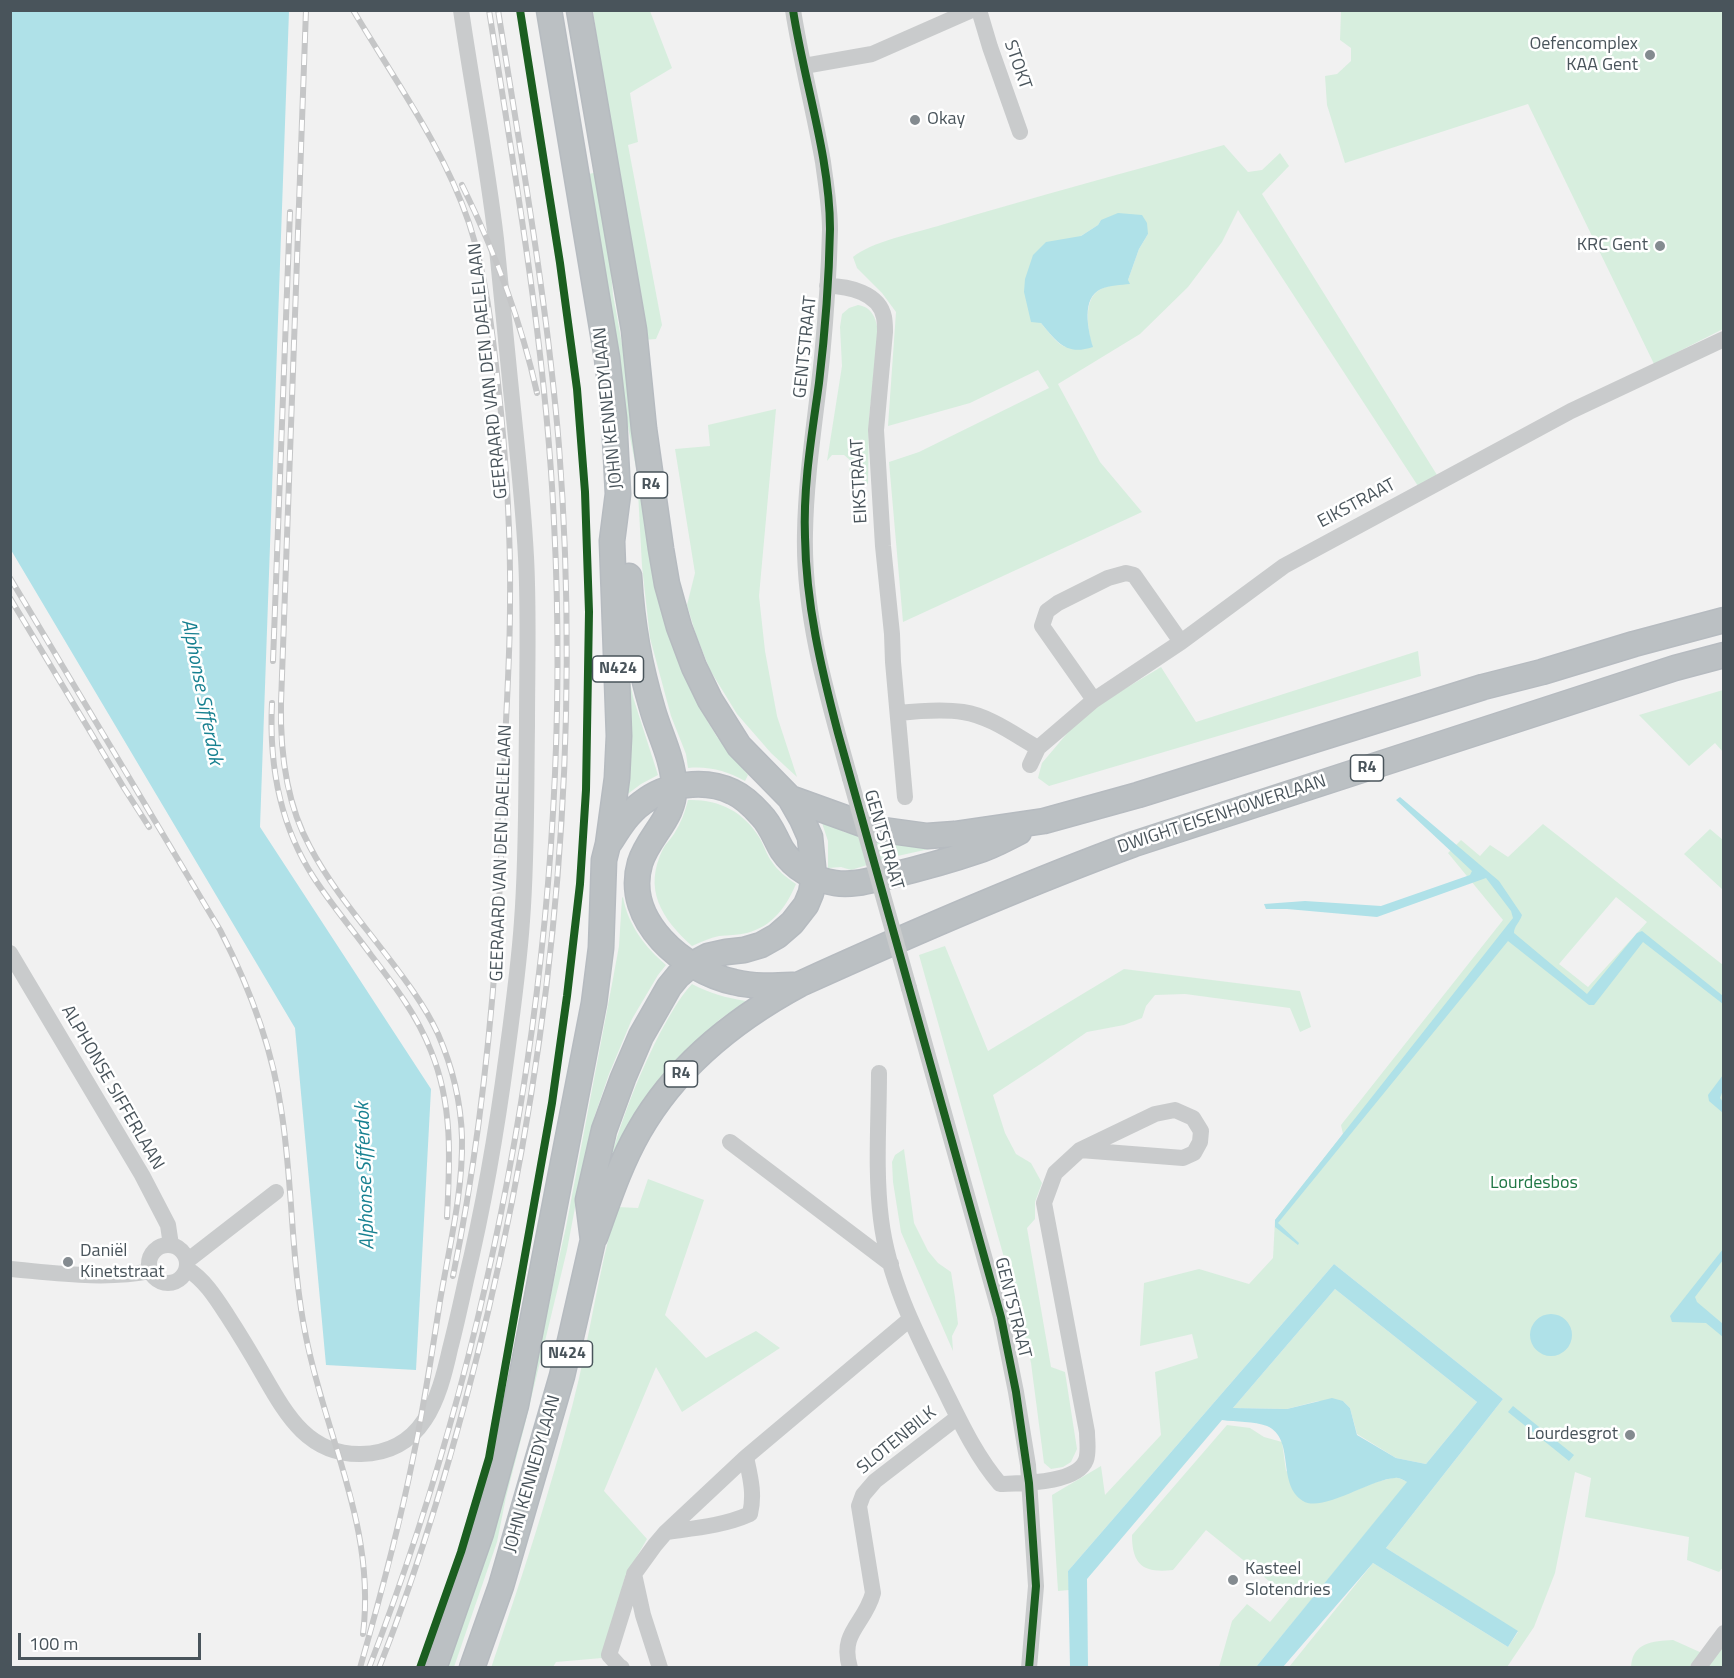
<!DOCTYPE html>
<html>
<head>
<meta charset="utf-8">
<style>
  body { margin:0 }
  #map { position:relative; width:1734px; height:1678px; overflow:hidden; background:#f1f1f1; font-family:"Titillium Web",sans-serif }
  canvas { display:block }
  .frame { position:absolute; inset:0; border:12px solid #49545b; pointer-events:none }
  .scale { position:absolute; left:18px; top:1633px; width:183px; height:27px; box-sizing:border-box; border:3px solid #49545b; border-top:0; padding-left:8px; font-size:18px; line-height:21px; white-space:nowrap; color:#49545b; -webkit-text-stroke:4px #fff; paint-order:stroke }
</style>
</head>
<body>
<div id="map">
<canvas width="1734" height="1678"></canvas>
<div class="frame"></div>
<div class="scale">100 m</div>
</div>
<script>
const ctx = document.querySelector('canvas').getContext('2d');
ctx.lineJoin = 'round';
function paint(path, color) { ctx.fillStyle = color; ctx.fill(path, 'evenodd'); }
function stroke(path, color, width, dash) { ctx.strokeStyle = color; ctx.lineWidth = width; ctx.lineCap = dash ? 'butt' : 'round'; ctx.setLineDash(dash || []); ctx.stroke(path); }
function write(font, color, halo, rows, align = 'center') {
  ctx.font = font + ' "Titillium Web",sans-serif'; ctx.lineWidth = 5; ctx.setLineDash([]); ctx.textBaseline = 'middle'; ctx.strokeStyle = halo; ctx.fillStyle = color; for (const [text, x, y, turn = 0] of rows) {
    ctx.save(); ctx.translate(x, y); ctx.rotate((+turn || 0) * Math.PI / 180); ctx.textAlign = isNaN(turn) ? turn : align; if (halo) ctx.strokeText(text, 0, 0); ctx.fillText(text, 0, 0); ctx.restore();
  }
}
paint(new Path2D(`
  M593,11H650L672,68L630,93L638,142L628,145L662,325L656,339L642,340Z
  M1341,11H1723V329L1654,364L1528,104L1345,163L1327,105L1325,76L1337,74L1351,61V48L1340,40Z
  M1224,145L1248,172L1262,170L1280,153L1289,166L1262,194L1437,475L1418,486L1238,210L1222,242L1188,287L1140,334L1058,384L1100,462L1142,512L903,622L889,462L919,452L1049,388L1038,370L970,403L888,426L896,312L882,293L857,268L853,257C871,242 914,233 938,226C1033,197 1129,172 1224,145ZM1101,220L1148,234L1139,249L1128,280C1119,285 1108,285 1101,289C1082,298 1088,330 1092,346C1060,350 1062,348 1041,323L1081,236L1098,225Z
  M597,172L608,234L613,295L629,382L657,592L666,629L683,673L701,710L717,737L748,775L745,781C727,771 709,766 688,768L686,754L671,716L650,638L642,566L637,473L624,406L611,306L589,174Z
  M858,305C872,307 876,318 878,331L869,419L868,484L849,472L851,461L844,455H832L827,461L842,366L840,327L842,314L849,308Z
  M776,409L759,596L765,651L777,716L797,777L771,753L737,714L710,670L696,635L687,605L695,573L675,449L710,446L708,425Z
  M1418,651L1421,676L1049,786L1038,778L1042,763L1075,724L1106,700L1161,667L1196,722Z
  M628,673L633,697L658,775L641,784L625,796Z
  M1723,690V752L1715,743L1689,766L1639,715Z
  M688,800C718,799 743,811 759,837C764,845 766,854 772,862C778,871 787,878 796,884C786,907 773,926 747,933C738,935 728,935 719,936C710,938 701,942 692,946C661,918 643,889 663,849C666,843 671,839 674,834C681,823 685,812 688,800Z
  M821,820L844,832L889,842L938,847L893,857L851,870L841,867L828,868V841Z
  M1543,824L1723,965L1724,1566L1719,1572L1687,1560L1689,1537L1585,1517L1591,1478L1575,1472L1555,1573L1534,1627L1507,1667H1289L1373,1563L1508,1647L1518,1632L1386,1548L1503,1399L1334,1264L1068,1571L1069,1590L1058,1591L1052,1495L1101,1466L1105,1495L1161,1435L1155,1372L1198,1358L1192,1334L1140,1346L1144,1283L1199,1269L1249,1284L1273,1258L1275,1220L1343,1134L1341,1125L1503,920L1448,853L1461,840L1480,856L1490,845L1508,857ZM1616,897L1647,922L1588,987L1559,964Z
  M1710,829L1723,840V890L1684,854Z
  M623,897C628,925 645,947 666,965L658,975L632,1019L609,1074L594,1118L577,1197L567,1250L524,1428L506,1497L497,1542L454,1667L440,1668L542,1333L566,1227L612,984L619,946L622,898Z
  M945,946L988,1051L1124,969L1300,991L1311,1027L1300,1032L1290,1008L1185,994L1155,995L1146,1006L1142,1018L1124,1025L1087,1032L1042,1063L993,1095L1005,1133L1016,1154L1031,1163L1042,1183L1035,1202V1219L1027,1228L1051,1367L1065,1372L1077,1449L1071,1462L1063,1467L1051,1469L1044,1463L1031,1363L1021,1318L919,955Z
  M692,984C709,993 726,998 746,1001L719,1020L660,1081L607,1171C621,1121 636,1081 659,1035C669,1017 678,999 692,984Z
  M904,1149L914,1223L928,1251L938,1263L951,1272L955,1297L958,1324L952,1336L953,1351L901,1232L893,1182L892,1162L895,1155Z
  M648,1179L704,1200L665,1315L706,1358L756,1331L780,1348L682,1412L656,1367L604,1491L647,1539L625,1577L602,1658L556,1662L553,1667L491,1668C521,1580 550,1492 573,1403C590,1338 598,1271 617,1207L638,1208Z
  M1335,1289L1477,1402L1426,1464L1396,1458L1357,1434L1350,1408L1343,1401H1318L1287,1409L1233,1408Z
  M1227,1425L1250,1428L1264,1437L1282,1442L1286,1471L1349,1493L1376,1482L1396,1477L1408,1482L1256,1667H1219L1232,1621L1247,1604L1270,1622L1290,1598L1206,1530L1173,1570C1144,1573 1132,1566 1132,1535Z
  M1673,1640L1702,1653L1689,1667L1631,1668C1632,1642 1653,1641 1673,1640Z
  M1723,1646V1667H1708Z`), '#d7eede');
paint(new Path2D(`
  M10,11H289L260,827L431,1089L416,1370L326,1365L295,1028L11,550Z
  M1118,213L1142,215L1147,223L1148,234L1139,249L1128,280L1130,284C1121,285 1110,285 1101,289C1081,298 1088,330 1093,347C1066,356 1057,342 1041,323L1031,322L1024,292L1025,279L1033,255L1046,242L1081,236L1098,225L1101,220Z
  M1400,797L1499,881L1522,915C1520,922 1514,926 1514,933L1587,994L1637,933L1642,931L1723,996V1004L1643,942L1594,1005H1589L1508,941L1278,1223L1299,1243L1298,1245L1275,1227V1220L1513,918L1511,911L1486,878L1377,917L1287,909H1266L1264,904L1305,901L1381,906L1470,875L1472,871L1396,800Z
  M1723,1075V1090L1720,1098L1723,1102V1113L1709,1101L1708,1095Z
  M1723,1249V1260L1695,1297L1697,1302L1723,1324V1337L1706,1323L1672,1322L1670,1316Z
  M1334,1264L1503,1399L1386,1548L1518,1631L1508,1647L1373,1563L1283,1667H1256L1407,1482C1403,1480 1399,1477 1395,1478C1371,1479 1322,1513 1303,1501C1276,1484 1296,1439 1267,1426C1254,1421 1236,1422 1222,1420L1087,1579L1088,1667H1070L1068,1571ZM1335,1289L1477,1402L1426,1464L1396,1458L1357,1435L1350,1408L1343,1401L1332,1398L1287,1409L1233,1408Z
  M1530 1335a21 21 0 1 1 42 0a21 21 0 1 1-42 0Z
  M1513,1406L1574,1455L1569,1461L1508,1412Z`), '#afe1e8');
const highway = new Path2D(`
  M629,576C632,625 639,664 653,711C660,735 673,759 674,785C676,818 649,834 640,863C623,921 684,971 734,982C754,987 773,986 793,985
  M790,798L876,829L927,836L955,834L1044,821L1138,795L1483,687L1542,672L1634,644L1724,620
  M610,842C619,828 628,813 642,803C666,784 704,778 733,792C744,797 753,806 761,815C771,825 775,838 782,850C794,868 814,880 835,883C853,886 871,880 889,876C918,869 948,861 977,851C991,847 1005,839 1019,832
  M595,1237C608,1201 620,1164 639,1131C676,1066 735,1019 800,984C910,934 1020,886 1134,844L1675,668L1724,655
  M434,1668L481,1533L516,1405L594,1003L601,948L604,860L608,844L617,778L619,736L612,541L618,494L614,418L607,358L549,10
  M472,1668L501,1586L562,1376L593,1240L588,1200L604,1130L623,1078L641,1036L669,987L678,976L691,965L708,956L726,952L744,950L761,945L777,936L792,923L806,905L811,893L814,877L810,837L802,819L790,798L739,746L710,700L694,667L679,627L667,584L661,549L644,429L634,330L579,10`);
stroke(highway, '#b6bbc0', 27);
stroke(new Path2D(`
  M793,10C801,61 814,111 823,162C826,185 830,207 830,230C829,272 826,315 822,357C816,416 806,474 805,533C803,617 828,699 850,778
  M979,10L990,47L1020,132
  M804,66L872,54L972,10
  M827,286C849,286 879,293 884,317C885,322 885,327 885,332L876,430L883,546L892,634L893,662L905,797
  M1094,700L1042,626L1047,611L1058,603L1108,578L1126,573L1134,575L1181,642
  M898,713C917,711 944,709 963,712C990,716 1015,735 1038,748
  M1030,765L1038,748L1094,700L1181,642L1284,566L1571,411L1724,339
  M10,953L142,1175L168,1225L171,1245
  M909,988L1001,1317L1016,1392L1028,1465L1036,1586L1029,1668
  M879,1073C879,1121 875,1171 881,1219C888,1278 916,1333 942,1385C959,1419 975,1455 1000,1484C1021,1483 1077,1484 1086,1460C1089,1452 1087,1440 1087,1432L1044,1203L1055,1173L1080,1150L1155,1114L1175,1110L1193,1118L1201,1131L1200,1142L1194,1153L1183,1158L1080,1150
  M730,1142L891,1264
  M149 1264a19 19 0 1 1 38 0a19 19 0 1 1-38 0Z
  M187,1261L276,1192
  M10,1269C56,1273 105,1280 151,1271
  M187,1269C204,1279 216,1298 227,1315C240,1335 252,1355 264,1376C287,1416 309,1455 361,1454C423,1453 439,1399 450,1349C456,1326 461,1303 466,1280C484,1205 497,1129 507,1053C513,1009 519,965 522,921C527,856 526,790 527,726C527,669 529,613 526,557C523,498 516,439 510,380C505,333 501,286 496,239C487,162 472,86 461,10
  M666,1532C695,1528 723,1526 750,1514C755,1494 750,1476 746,1457
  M622,1668L619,1666L609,1655L633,1578
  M660,1668L643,1615L634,1574L655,1545L666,1532L746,1457L910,1319
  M850,1668C839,1632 865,1624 873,1593L859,1506L863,1495L875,1481L958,1417
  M1698,1668L1724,1633`), '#c9cbcc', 16);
stroke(highway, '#bbc0c3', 24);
const rail = new Path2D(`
  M306,10L281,703C280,752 286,803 310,847C330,885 358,918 384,952C404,978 424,1004 438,1034C452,1066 461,1102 462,1138C463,1193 449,1248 440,1301C432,1353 424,1406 413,1458C399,1529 380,1598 360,1668
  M353,10C394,79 443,146 469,223C486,275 492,329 498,383C506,457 511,531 510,605C510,651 507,697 505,743C503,812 501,882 496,952C488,1060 475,1170 453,1276
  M462,185C495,252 521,321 537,393
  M10,578L220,930C250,988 273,1049 282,1115C293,1188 291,1264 306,1337C326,1438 376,1527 363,1634
  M10,598L124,788L149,827
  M273,661L290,212
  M272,703C269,764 280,826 314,878C331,904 352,929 371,955C394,985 417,1015 431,1051C453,1105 450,1160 447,1217
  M369,1668C507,1310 574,905 554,522C546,350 516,181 489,10
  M379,1668C425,1552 459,1432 488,1312C555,1029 581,736 559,446C547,300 521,155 498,10`);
stroke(rail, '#c5c6c7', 6);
stroke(rail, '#fff', 4, [11]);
stroke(new Path2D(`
  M850,778L909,988`), '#c9cbcc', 16);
stroke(new Path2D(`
  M793,10C804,82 830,157 830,229C829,281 825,333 819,383C812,434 803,485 805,537C806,604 821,668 838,733L1001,1317L1016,1392L1029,1483L1036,1586L1029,1668
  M420,1668L461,1552L489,1458L552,1103L567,996L580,884L586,790L589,612L585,492L577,389L560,263L520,10`), '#1b5e20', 8);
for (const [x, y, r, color] of [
  [1650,55,6,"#848b90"],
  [915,120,6,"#848b90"],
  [1660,246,6,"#848b90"],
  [68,1262,6,"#848b90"],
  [1630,1435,6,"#848b90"],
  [1233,1580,6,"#848b90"]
]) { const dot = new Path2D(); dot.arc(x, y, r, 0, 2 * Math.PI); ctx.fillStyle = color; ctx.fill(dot); stroke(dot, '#fff', 2); }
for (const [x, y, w] of [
  [651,485,33],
  [618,669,51],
  [1367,768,33],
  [681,1074,33],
  [567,1354,51]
]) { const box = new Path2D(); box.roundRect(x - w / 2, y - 13, w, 26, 4.5); ctx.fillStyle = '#fff'; ctx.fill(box); stroke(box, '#49545b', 1.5); }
write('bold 16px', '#49545b', null, [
  ["R4",651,485],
  ["N424",618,669],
  ["R4",1367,768],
  ["R4",681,1074],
  ["N424",567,1354]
]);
write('18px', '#49545b', '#fff', [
  ["Oefencomplex",1638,45],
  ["KAA Gent",1638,66],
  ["Okay",927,120,"left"],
  ["KRC Gent",1648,246],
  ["Daniël",80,1252,"left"],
  ["Kinetstraat",80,1273,"left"],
  ["Lourdesgrot",1618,1435],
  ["Kasteel",1245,1570,"left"],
  ["Slotendries",1245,1591,"left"]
], 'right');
write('18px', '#49545b', '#fff', [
  ["STOKT",1017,65,71],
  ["GENTSTRAAT",806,347,-84],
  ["GEERAARD VAN DEN DAELELAAN",489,371,-96],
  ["JOHN KENNEDYLAAN",609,408,-96],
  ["EIKSTRAAT",860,481,-93],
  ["EIKSTRAAT",1357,504,-28],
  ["DWIGHT EISENHOWERLAAN",1222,815,-18],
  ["GENTSTRAAT",883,840,74],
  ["GEERAARD VAN DEN DAELELAAN",502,853,-88],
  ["ALPHONSE SIFFERLAAN",112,1088,60],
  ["GENTSTRAAT",1012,1308,76],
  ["SLOTENBILK",897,1441,-39],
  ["JOHN KENNEDYLAAN",533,1474,-74]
]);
write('18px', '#207745', '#fff', [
  ["Lourdesbos",1534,1184]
]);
write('italic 20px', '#188191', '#fff', [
  ["Alphonse Sifferdok",201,692,79],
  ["Alphonse Sifferdok",366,1176,-92]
]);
</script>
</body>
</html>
